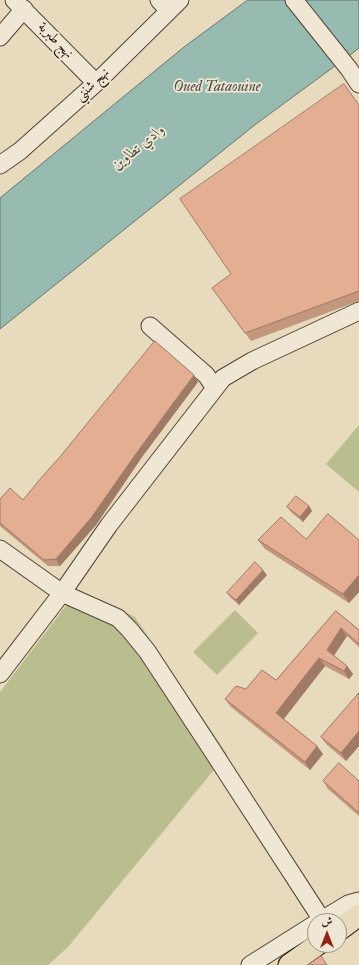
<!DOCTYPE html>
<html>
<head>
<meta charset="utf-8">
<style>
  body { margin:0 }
  #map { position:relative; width:359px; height:965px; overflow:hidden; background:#e7dabd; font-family:"IM FELL Double Pica",Amiri,serif }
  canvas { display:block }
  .north { position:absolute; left:307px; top:913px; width:40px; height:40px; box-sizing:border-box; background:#efe7d4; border:1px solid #9d9184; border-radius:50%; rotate:0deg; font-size:11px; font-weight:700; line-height:16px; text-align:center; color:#22110b }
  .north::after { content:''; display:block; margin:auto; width:14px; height:18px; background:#8f2418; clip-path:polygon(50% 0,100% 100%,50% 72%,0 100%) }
</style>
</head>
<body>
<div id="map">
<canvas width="359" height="965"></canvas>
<div class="north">ش</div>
</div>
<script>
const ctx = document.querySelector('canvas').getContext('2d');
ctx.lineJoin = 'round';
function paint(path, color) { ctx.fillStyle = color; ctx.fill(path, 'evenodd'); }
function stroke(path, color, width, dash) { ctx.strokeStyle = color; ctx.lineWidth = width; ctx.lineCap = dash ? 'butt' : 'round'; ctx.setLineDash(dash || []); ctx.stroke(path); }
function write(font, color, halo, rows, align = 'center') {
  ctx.font = font + ' "IM FELL Double Pica",Amiri,serif'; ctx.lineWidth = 3.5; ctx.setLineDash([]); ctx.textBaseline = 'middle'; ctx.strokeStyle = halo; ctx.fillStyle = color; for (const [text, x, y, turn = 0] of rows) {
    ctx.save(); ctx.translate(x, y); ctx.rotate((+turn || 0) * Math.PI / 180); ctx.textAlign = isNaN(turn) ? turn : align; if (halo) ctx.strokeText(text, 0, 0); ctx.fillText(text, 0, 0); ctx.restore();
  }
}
paint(new Path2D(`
  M359,425V492L326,464Z
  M78,590L135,617L227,754L68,947L48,965H0V692Z
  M235,610L258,633L217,675L193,652Z`), '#babe8e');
const water = new Path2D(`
  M248,0H359V48L354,52L256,124L0,329V198L184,47Z`);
paint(water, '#97bbb0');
stroke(water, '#68776e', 1);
const minor = new Path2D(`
  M14,0L96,83
  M159,0L169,11
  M294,0L349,69L359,84
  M0,37L24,9
  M0,165L20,151L96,83L180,0
  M150,326L206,375L215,388
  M0,549L62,593L118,618L129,629L147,651L208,744L322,920
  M0,674L62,593L109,525L223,378L252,361L359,311
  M320,921L348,904L359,901
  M250,965L315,924`);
const major = new Path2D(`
  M339,930L359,915
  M289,965L317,945`);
stroke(minor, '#534338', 19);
stroke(major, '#22110b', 23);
stroke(minor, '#efe7d4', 17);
stroke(major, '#e7dabd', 21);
paint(new Path2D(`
  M359,105V301L251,341L212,288L231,274Z
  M198,382L142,457L96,525L60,566H48L0,526V499L23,500Z
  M309,506L312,511L303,522L291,512L287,507Z
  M306,539L359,540V592L349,603L265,549L258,540Z
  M267,575L239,605L231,598L227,593Z
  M336,611L359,630V647L347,636L334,656L347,666L353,674L349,679L325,666L284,719L317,746L323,754L310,770L231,707L225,699L246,689L276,680Z
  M359,693V746L346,761L327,745L321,737Z
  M323,781H359V816L328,789Z`), '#c3967e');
paint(new Path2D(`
  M194,375L198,382L142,457L96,525L60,566L56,559L138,451Z
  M309,506L312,511L303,522L300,517Z
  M263,570L267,575L239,605L236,600Z
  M359,575V592L349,603L343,594Z
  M341,628L347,636L332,658L327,650Z
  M319,658L325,666L282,721L276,713Z
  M347,666L353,674L349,679L344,671Z
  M359,731V746L346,761L341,753Z
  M317,746L323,754L310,770L305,762Z`), '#9f7a66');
const building = new Path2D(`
  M344,84L359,105V291L245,333L212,288L231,274L180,199Z
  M155,341L194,375L138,451L91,518L56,559L44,560L0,523V499L10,488L23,500L41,478L59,458Z
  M296,496L309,506L300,517L287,507Z
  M328,514L359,540V575L343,594L258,540L281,517L306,539Z
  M255,562L263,570L236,600L227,593Z
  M336,611L359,630V644L341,628L327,650L347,666L344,671L319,658L276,713L317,746L305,762L225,699L236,686L246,689L262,670L276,680Z
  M359,693V731L341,753L321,737Z
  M339,763L359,781V813L323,781Z
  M321,956L327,965H308Z`);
paint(building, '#e3ae92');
stroke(building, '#9f7a66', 1);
write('14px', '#22110b', '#efe7d4', [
  ["نهج طبربة",55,41,46],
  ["نهج شنني",93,85,-43]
]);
write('italic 15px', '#4b4c45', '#efe7d4', [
  ["Oued Tataouine",217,88],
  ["وادي تطاوين",139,148,-39]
]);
</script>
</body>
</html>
